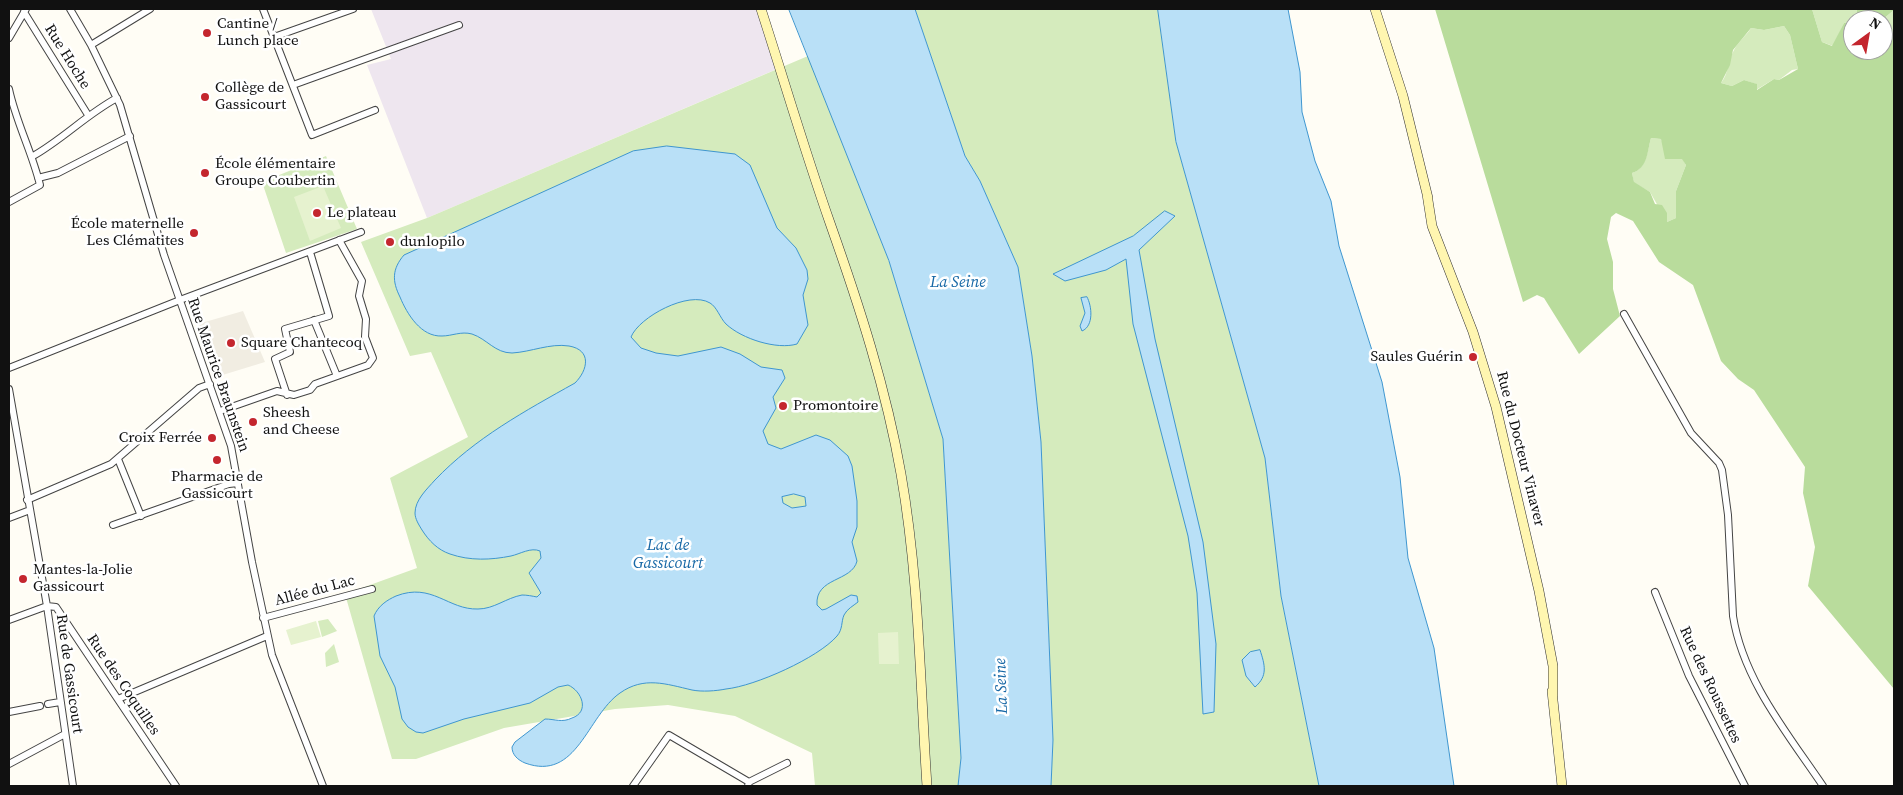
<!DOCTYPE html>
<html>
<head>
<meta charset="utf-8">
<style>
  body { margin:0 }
  #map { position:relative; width:1903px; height:795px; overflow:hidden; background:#fffdf5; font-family:"Source Serif 4",serif }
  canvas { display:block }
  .frame { position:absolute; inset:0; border:10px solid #111; pointer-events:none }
  .north { position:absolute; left:1843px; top:10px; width:50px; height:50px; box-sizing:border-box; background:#fff; border:1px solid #a0a0a0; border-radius:50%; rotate:32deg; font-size:14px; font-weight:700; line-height:20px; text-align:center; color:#111 }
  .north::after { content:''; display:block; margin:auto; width:18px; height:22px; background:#c4262e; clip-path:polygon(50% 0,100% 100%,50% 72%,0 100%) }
</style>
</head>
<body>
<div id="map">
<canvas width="1903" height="795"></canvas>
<div class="frame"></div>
<div class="north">N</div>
</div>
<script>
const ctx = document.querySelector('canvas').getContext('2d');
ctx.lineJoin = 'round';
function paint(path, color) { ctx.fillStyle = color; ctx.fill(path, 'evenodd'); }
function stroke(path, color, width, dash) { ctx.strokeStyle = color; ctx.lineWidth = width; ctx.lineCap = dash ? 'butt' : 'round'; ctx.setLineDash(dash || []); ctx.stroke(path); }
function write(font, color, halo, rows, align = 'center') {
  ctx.font = font + ' "Source Serif 4",serif'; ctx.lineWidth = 5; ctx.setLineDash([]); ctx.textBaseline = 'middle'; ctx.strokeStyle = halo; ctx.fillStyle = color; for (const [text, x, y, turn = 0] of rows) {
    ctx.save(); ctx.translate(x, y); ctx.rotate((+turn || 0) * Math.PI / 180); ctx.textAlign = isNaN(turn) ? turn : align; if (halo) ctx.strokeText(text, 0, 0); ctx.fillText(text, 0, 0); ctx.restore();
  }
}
paint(new Path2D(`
  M371,9H757L777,69L427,218L367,65L391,59Z`), '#eee6ef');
paint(new Path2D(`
  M915,9H1158L1176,142L1265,458L1281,596L1319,786H1051L1053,740L1041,442L1032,356L1018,267L980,181L965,156Z
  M1812,9H1857L1856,20L1844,23L1833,46L1822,42Z
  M1894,10V39L1890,32L1883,34L1882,20Z
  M1784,26L1790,35L1798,69L1792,70L1779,80L1774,79L1756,90V84L1744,80L1732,86L1721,83C1729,73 1728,60 1734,50C1738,42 1746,36 1751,28L1764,30Z
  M808,56L889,261L943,439L961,758L958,786H815L812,753L735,716L668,705L615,709L504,728L416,759H392L345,594L417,568L390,478L468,437L431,352L410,356L361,242L427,218Z
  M1651,138L1661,139L1665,149L1683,159L1686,165L1676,191V218L1667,222L1650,192L1634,183L1632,173C1647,168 1647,152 1651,138Z
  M326,156L357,229L286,253L262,182Z
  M328,619L337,631L322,637L318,621Z
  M334,644L339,662L326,667L325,653Z`), '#d5ebbd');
paint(new Path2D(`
  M1435,9H1812L1822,42L1832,46L1844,23L1853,21V50H1883V34L1890,32L1894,39V689L1808,586L1815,547L1803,493L1805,467L1754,390L1738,379L1721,361L1693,285L1659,262L1633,221L1616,213L1611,217L1607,239L1613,262V289L1620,316L1579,354L1544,298L1537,295L1523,302ZM1784,26L1790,35L1798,69L1779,80L1774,79L1757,90V84L1744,80L1732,86L1721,83L1730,65L1733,50L1751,28L1764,30ZM1651,138L1661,139L1665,159H1682L1686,165L1676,191V218L1667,222V213L1662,205L1655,204L1650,192L1634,182L1632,173C1648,168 1647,152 1651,138Z
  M1857,9H1894V10L1882,20H1856Z`), '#b9dc9c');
paint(new Path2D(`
  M323,186L341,228L310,241L294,197Z
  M316,621L321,637L291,645L286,630Z
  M898,632L899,664H879L878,633Z`), '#e6f2cf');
paint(new Path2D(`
  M243,311L265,362L216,377L198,324Z`), '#f1ede2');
const water = new Path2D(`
  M789,9H915L965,156L980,181L1018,267L1032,356L1041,442L1053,740L1051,786H958L961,758L943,439L889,261Z
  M1158,9H1288L1300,72L1302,112L1315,161L1331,201L1339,246L1382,382L1400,477L1408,558L1434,648L1454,786H1319L1281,596L1265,458L1176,142Z
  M667,146L735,154L750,165L777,228L796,248L807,270L808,279L803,295L808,325L797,344C777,350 742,339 726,324C720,318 717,307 710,303C689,290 639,317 631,337L641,348L656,353L678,356L721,347L740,354L761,367L782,370L785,378L773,397L776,408L763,431L768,444L781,449L816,435L830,440L848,456L852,466L857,501V527L852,542L857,561C852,582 815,577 817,605L822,610L826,609L851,595L857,596L858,602C853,606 847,609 844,615C841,622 843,629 837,636C818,658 755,686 726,689C716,691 702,692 692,690C666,684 644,676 620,693C587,716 577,782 525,763C518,760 512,755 512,747L515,742L545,719C555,719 562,723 572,718C590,712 582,691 568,685L558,687L530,703L464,719L423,733L416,732L408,727L402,719L395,687L380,656L374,616C378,606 387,600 396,596C432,582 448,610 478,609C494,609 506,598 522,595C527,595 532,596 537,597L541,593L529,573L541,558L540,551C531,547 520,554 511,556C491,560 470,561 450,554C438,550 429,541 422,530C419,525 415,519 415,513C415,500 427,489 435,480C475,438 525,411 575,383C588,370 592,350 569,346C550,343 531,352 512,353C495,353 487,339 472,334C461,331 452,336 442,336C421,337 407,314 400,297C392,281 392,269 404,255L633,151ZM794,494L805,497L806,506L792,508L783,503L782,497Z
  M1165,211L1175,216L1139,250L1155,339L1203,542L1216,644L1214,712L1203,714L1197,593L1188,536L1133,324L1126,259L1106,270L1065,281L1053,274L1133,236Z
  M1087,297C1092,306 1094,326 1082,331L1080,326L1085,313L1081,298Z
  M1260,650C1265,665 1268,676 1255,687L1246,676L1242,660L1250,652Z`);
paint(water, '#b9e0f7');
stroke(water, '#3f96cf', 1);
const street = new Path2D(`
  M70,9L91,45L120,105L164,255L231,446L252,562L272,655L323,786
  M263,9L312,135L375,110
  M24,12L88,115
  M274,37L353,9
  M9,38L26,9
  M91,45L150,9
  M293,85L459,25
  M9,89C16,122 32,152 40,185L9,202
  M33,156C63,139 87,114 117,98
  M38,178L58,173L130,136
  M1624,314L1691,433L1719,463L1722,470L1728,515L1733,616C1743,680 1788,734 1823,786
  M314,320L337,376
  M9,368L180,300L361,232
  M9,389L47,606L73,786
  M287,395L275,359L290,352L285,329L329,316L310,252
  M220,411L277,391L294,395L310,390L315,384L368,365L373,358L365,337L366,319L359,296L362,281L339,240
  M118,459L141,516
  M27,500L111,464L199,388L210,384
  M9,518L30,510
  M113,525L229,484L238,483
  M1655,592L1689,676L1745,786
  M263,618L372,589
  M9,620L47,606L56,607L176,786
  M118,699L267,636
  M48,704L60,702
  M9,712L40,706
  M9,764L65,734
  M749,782L787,763
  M633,786L669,735L749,782L748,786`);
const secondary = new Path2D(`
  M761,9C784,80 805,152 830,223C859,305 886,388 901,474C919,577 920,682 927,786
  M1375,9L1403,96L1428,198
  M1427,194L1432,226L1473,332L1496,407L1539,591L1553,666V696
  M1552,691L1562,786`);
stroke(street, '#444', 8);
stroke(secondary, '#333', 10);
stroke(street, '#fff', 6);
stroke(secondary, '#fff6b0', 9);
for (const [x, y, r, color] of [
  [207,33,5,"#c4262e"],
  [205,97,5,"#c4262e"],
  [205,173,5,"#c4262e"],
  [317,213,5,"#c4262e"],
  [194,233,5,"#c4262e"],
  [390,242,5,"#c4262e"],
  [231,343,5,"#c4262e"],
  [1473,357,5,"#c4262e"],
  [783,406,5,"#c4262e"],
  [253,422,5,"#c4262e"],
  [212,438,5,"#c4262e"],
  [217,460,5,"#c4262e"],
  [23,579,5,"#c4262e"]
]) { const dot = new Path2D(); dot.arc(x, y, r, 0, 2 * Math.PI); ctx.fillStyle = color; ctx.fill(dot); stroke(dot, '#fff', 2); }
write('15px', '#111', '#fff', [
  ["Cantine /",217,24],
  ["Lunch place",217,41],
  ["Collège de",215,88],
  ["Gassicourt",215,105],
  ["École élémentaire",215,164],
  ["Groupe Coubertin",215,181],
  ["Le plateau",327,213],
  ["École maternelle",184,224,"right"],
  ["Les Clématites",184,241,"right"],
  ["dunlopilo",400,242],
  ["Square Chantecoq",241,343],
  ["Saules Guérin",1463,357,"right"],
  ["Promontoire",793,406],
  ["Sheesh",263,413],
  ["and Cheese",263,430],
  ["Croix Ferrée",202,438,"right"],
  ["Pharmacie de",217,477,"center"],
  ["Gassicourt",217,494,"center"],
  ["Mantes-la-Jolie",33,570],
  ["Gassicourt",33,587]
], 'left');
write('15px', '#111', '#fff', [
  ["Rue Hoche",67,57,58],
  ["Rue Maurice Braunstein",218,375,71],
  ["Rue du Docteur Vinaver",1520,449,76],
  ["Allée du Lac",315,591,-15],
  ["Rue de Gassicourt",69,674,82],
  ["Rue des Coquilles",123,685,56],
  ["Rue des Roussettes",1710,685,65]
]);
write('italic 16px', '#1768a6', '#fff', [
  ["La Seine",958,283],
  ["Lac de",668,546],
  ["Gassicourt",668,564],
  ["La Seine",1002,686,-92]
]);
</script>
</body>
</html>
